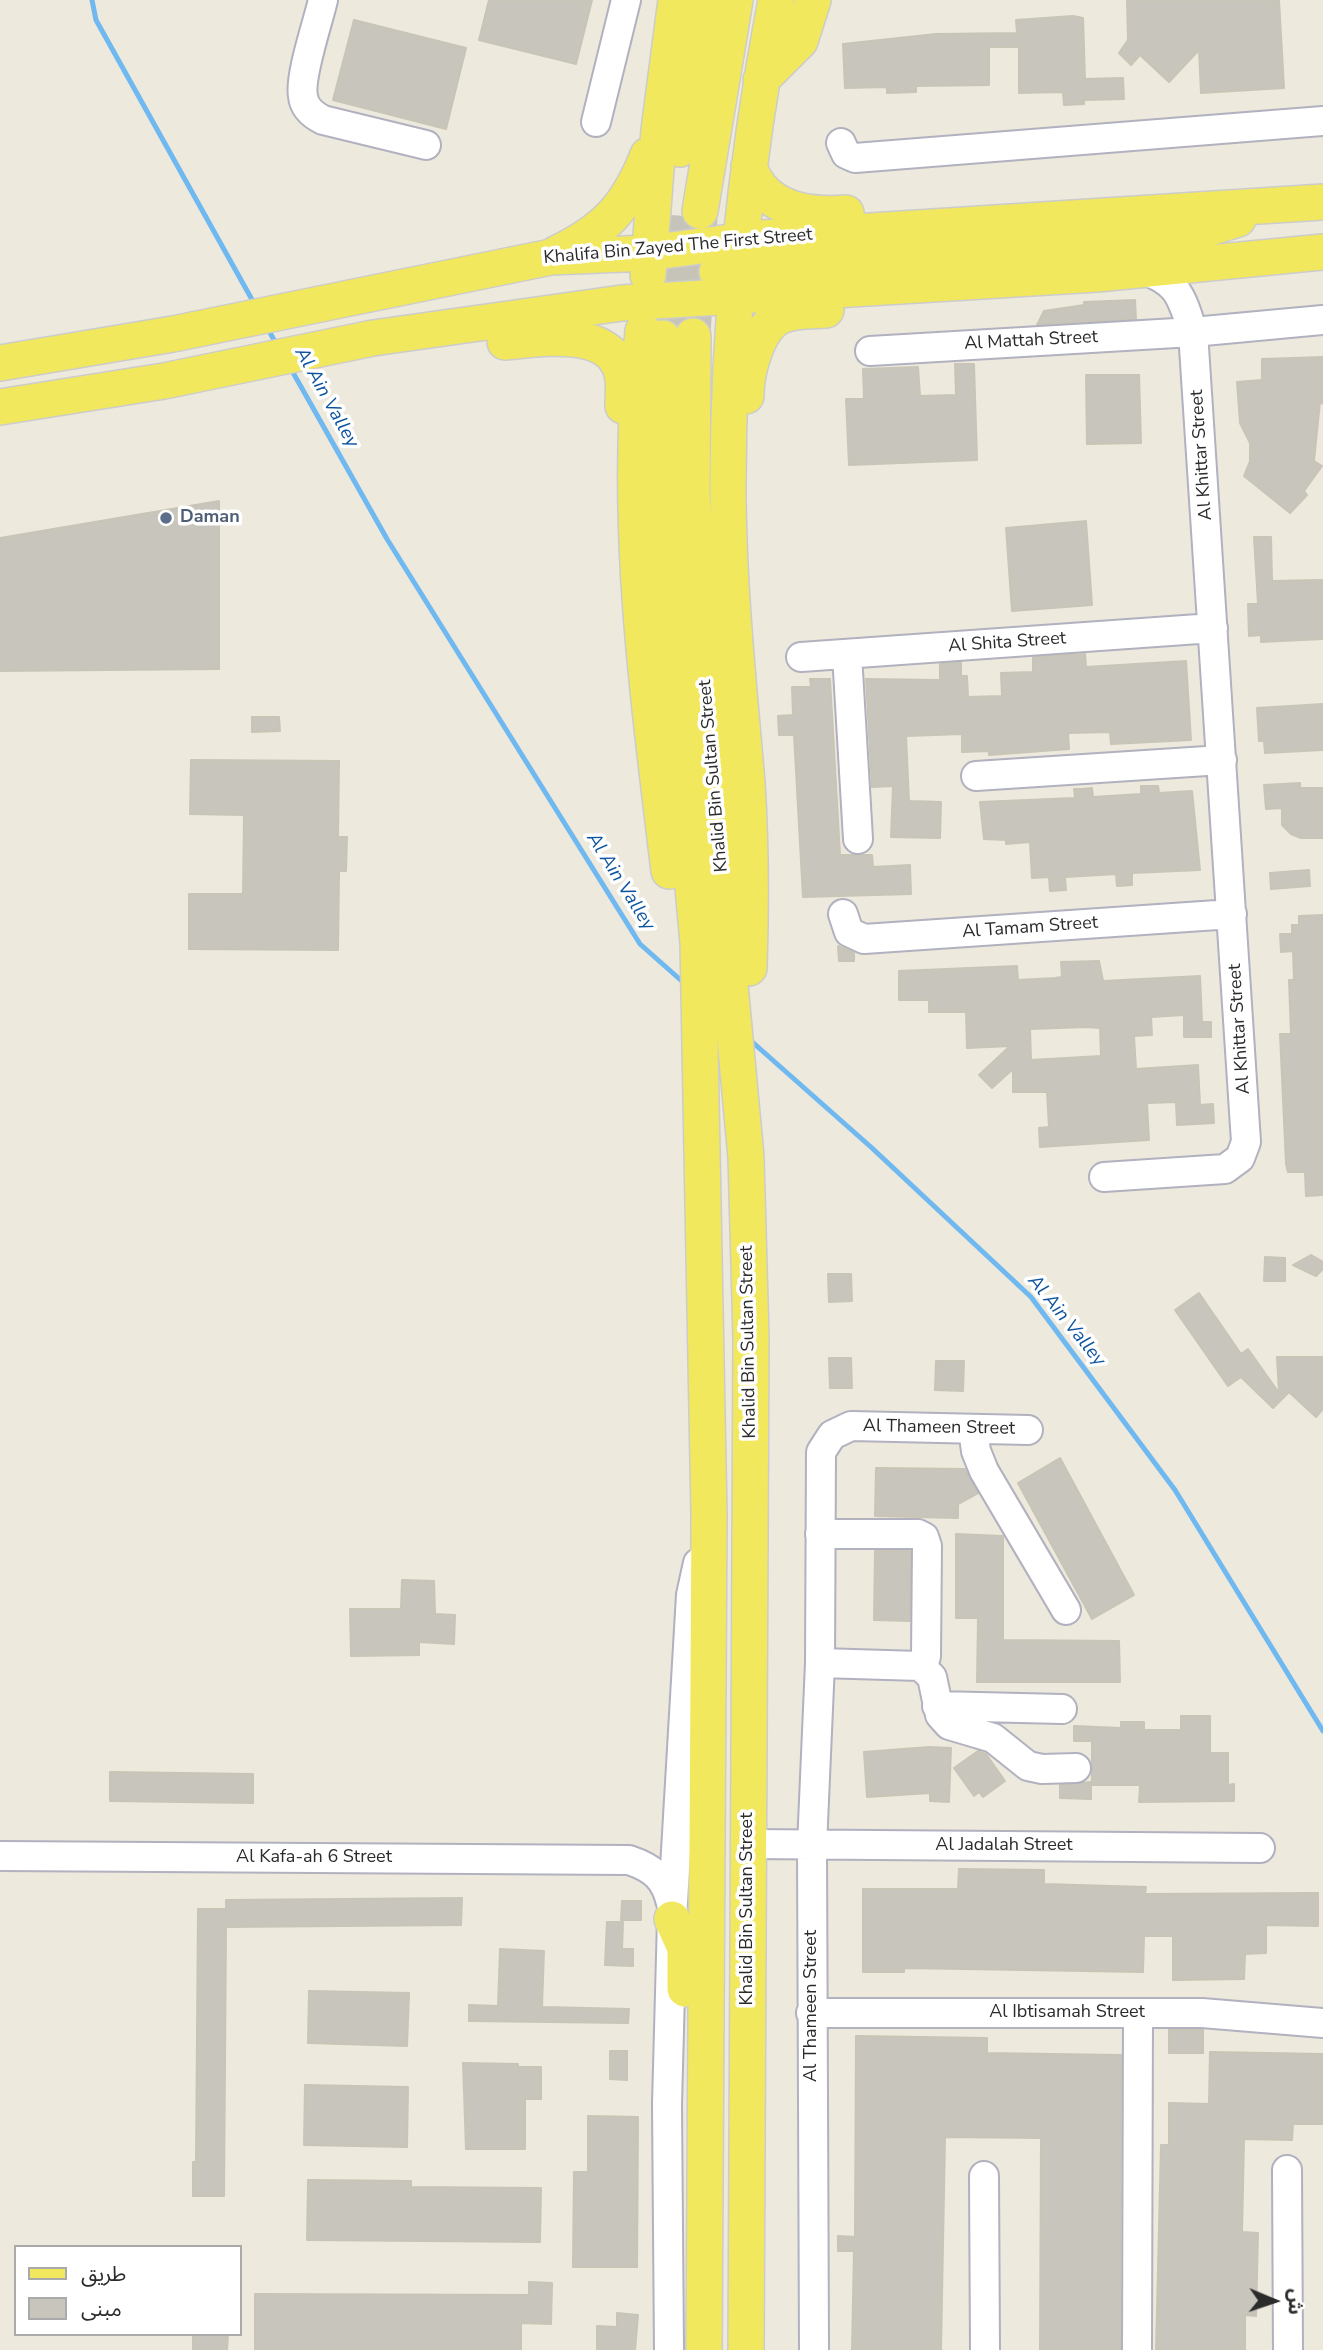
<!DOCTYPE html>
<html>
<head>
<meta charset="utf-8">
<style>
  body { margin:0 }
  #map { position:relative; width:1323px; height:2350px; overflow:hidden; background:#ede9dd; font-family:"Nunito Sans","Noto Sans Arabic",sans-serif }
  canvas { display:block }
  .legend { position:absolute; left:14px; top:2245px; width:228px; height:91px; box-sizing:border-box; background:#fff; border:2px solid #aaa; margin:0; padding:9px 12px; list-style:none; font-size:21px; color:#2b2b2b }
  .legend li { display:flex; align-items:center; gap:14px; height:35px }
  .legend b { width:35px; border:2px solid #aaa }
  .north { position:absolute; left:1239px; top:2266px; width:70px; height:70px; -webkit-text-stroke:5px #fff; paint-order:stroke; rotate:92deg; font-size:19px; font-weight:700; line-height:28px; text-align:center; color:#2b2b2b }
  .north::after { content:''; display:block; margin:auto; width:24px; height:32px; background:#2b2b2b; clip-path:polygon(50% 0,100% 100%,50% 72%,0 100%) }
</style>
</head>
<body>
<div id="map">
<canvas width="1323" height="2350"></canvas>
<ul class="legend">
<li><b style="height:9px;background:#f2e85d"></b>طريق</li>
<li><b style="height:19px;background:#c8c5bc"></b>مبنى</li>
</ul>
<div class="north">ش</div>
</div>
<script>
const ctx = document.querySelector('canvas').getContext('2d');
ctx.lineJoin = 'round';
function stroke(path, color, width, dash) { ctx.strokeStyle = color; ctx.lineWidth = width; ctx.lineCap = dash ? 'butt' : 'round'; ctx.setLineDash(dash || []); ctx.stroke(path); }
function paint(path, color) { ctx.fillStyle = color; ctx.fill(path, 'evenodd'); }
function write(font, color, halo, rows, align = 'center') {
  ctx.font = font + ' "Nunito Sans",sans-serif'; ctx.lineWidth = 7; ctx.setLineDash([]); ctx.textBaseline = 'middle'; ctx.strokeStyle = halo; ctx.fillStyle = color; for (const [text, x, y, turn = 0] of rows) {
    ctx.save(); ctx.translate(x, y); ctx.rotate((+turn || 0) * Math.PI / 180); ctx.textAlign = isNaN(turn) ? turn : align; if (halo) ctx.strokeText(text, 0, 0); ctx.fillText(text, 0, 0); ctx.restore();
  }
}
stroke(new Path2D(`
  M92,0L96,20L255,305
  M266,326L277,345
  M291,369L387,539L640,944L684,983
  M750,1040L872,1148L1031,1297L1175,1490L1323,1731`), '#6fb8f0', 5);
const building = new Path2D(`
  M489,0H592L576,64L479,40Z
  M1127,0H1279L1284,88L1201,93L1199,50L1169,82L1140,55L1131,65L1119,53L1128,40Z
  M1073,16L1083,18L1085,79L1123,78L1124,99L1084,100V104L1064,105L1063,92L1019,93V47H989V85L916,86V92L887,93V87L845,88L843,44L936,34L1017,33L1016,20Z
  M354,20L466,48L446,129L333,100Z
  M1135,300L1136,319L1037,325L1044,311L1084,305V302Z
  M1323,357V404L1320,402L1314,461L1322,466L1304,491L1307,495L1290,513L1244,476L1250,461V443L1240,423L1237,382L1262,380V359Z
  M955,364H974L977,460L849,465L846,399H864L863,369L918,367L920,396L956,395Z
  M1086,375H1139L1141,443L1087,444Z
  M219,501V669L0,671V538Z
  M1086,521L1092,605L1012,611L1006,528Z
  M1254,537H1271L1272,581L1322,580L1323,639L1261,642V635L1249,636L1248,604H1258Z
  M1085,654L1086,667L1186,661L1191,740L1111,744L1110,732L1068,733L1069,749L989,755V751L962,752V734L906,736L909,801L941,802L940,838L891,837L893,786L872,787L866,679L940,680V664L961,662V676H967L968,697L1002,696L1001,673L1033,672V657Z
  M810,679H830L840,855H872L873,867L910,865L911,894L803,897L794,735H779L778,716L793,715L792,687H811Z
  M1323,704V750L1265,753L1264,741H1259L1257,708Z
  M252,717H279L280,731L252,732Z
  M191,760L339,761L338,837H347L346,871H339L338,950L189,949V894H243L244,815L190,814Z
  M1300,783V788H1323V838H1301L1291,834L1282,825V808L1266,809L1264,785Z
  M1141,786H1158L1159,793L1192,791L1200,870L1132,873V885L1117,886L1116,874L1065,877L1066,890L1050,891L1049,877L1032,878L1030,842L1006,844V840L984,839L980,802L1075,798L1074,789H1082L1092,788L1093,797L1141,794Z
  M1309,870L1310,886L1271,889L1270,873Z
  M1323,915V1195L1306,1196L1305,1172H1288L1286,1164L1280,1034H1291L1289,980H1294L1293,951L1281,952L1280,934H1292V925H1299V916Z
  M838,946L854,953V961H839Z
  M1099,961L1103,981L1200,976L1202,1022H1211V1037H1184V1015L1151,1017L1152,1035L1134,1036L1136,1069L1198,1065L1200,1105L1213,1104L1214,1123L1177,1125L1176,1102L1147,1103L1149,1140L1040,1147L1039,1128L1049,1127L1047,1092H1013V1069L992,1088L979,1075L1010,1046L967,1048L966,1012H929V1000H899V971L1017,966L1018,980L1055,978L1062,977L1061,962ZM1087,1027L1100,1028L1101,1056L1031,1060L1030,1029Z
  M1311,1255L1323,1262V1269L1316,1276L1293,1265Z
  M1265,1257L1285,1258V1281H1264Z
  M828,1274H851L852,1301L829,1302Z
  M1199,1293L1241,1354L1248,1349L1279,1393L1277,1357H1322L1323,1409L1316,1417L1289,1392L1273,1408L1241,1377L1228,1386L1175,1310Z
  M829,1358H851L852,1388H830Z
  M936,1361H964L963,1391L935,1390Z
  M1060,1458L1134,1595L1092,1619L1018,1483Z
  M876,1468L965,1469L978,1493L958,1504V1518L875,1516Z
  M956,1534L1003,1536V1640L1119,1641L1120,1682H977L978,1618H956Z
  M875,1551H910V1621L874,1620Z
  M402,1580L434,1581L435,1614L455,1615L454,1644L419,1642V1655L351,1656L350,1609H401Z
  M1181,1716H1210V1753H1228V1785L1234,1784V1801L1139,1802L1140,1785H1092V1741H1074V1726L1121,1728V1722H1144V1730H1181Z
  M929,1747L951,1748L949,1802L930,1801V1793L867,1797L864,1752Z
  M978,1751L986,1754L1005,1781L983,1797L979,1792L974,1796L954,1768Z
  M110,1772L253,1774V1803L110,1801Z
  M1091,1782V1799L1060,1798V1785Z
  M959,1869L1044,1870V1884L1146,1887L1145,1894L1318,1893V1926L1266,1925V1953L1245,1954L1244,1979L1173,1980V1936H1144L1143,1972L904,1968V1972H863V1889H958Z
  M462,1898L461,1925L226,1927L224,2196H193V2162H196L198,1909H226V1900Z
  M622,1901H641V1920H621Z
  M607,1922H623L622,1949H633V1966L605,1965Z
  M500,1949L544,1951L542,2007L629,2009L628,2023L469,2021V2005L498,2006Z
  M309,1991L409,1993L407,2046L308,2043Z
  M1169,2030H1203V2053H1169Z
  M856,2036L987,2038V2053L1121,2055L1120,2350H1040L1041,2138L945,2137L941,2350H852L854,2251H838V2236L855,2237Z
  M610,2051H627V2080L610,2079Z
  M1210,2052L1323,2054V2124H1293L1292,2140L1244,2139L1242,2232L1258,2233L1256,2316L1245,2315V2350H1156L1161,2145H1169V2103L1209,2104Z
  M463,2063L518,2064V2067H541V2099H525V2149H466Z
  M305,2085L408,2087L407,2147L304,2145Z
  M588,2116L638,2117L637,2267H573L574,2172H588Z
  M308,2180L411,2181V2187L541,2188L540,2242L307,2240Z
  M529,2282L552,2283L551,2324L521,2323V2350H255V2294L529,2295Z
  M617,2313L638,2315L635,2350H597V2326L617,2327Z
  M193,2334H228L227,2350H193Z`);
paint(building, '#c8c5bc');
stroke(building, '#c8c5b6', 2);
stroke(new Path2D(`
  M693,336L700,217
  M663,338L671,215`), '#c6c3b9', 35, [35, 18]);
const minor = new Path2D(`
  M323,0C318,22 299,77 303,96C304,108 313,115 323,120L426,145
  M596,122L626,0
  M841,143L846,154L855,158L1323,121
  M870,351L1193,332L1323,320
  M847,654L858,839
  M801,657L1213,628
  M976,776L1222,760
  M843,914L849,932L864,939L1232,914
  M1104,1177L1225,1169L1240,1158L1246,1142L1193,332C1181,296 1179,282 1141,269
  M973,1429L976,1451L984,1471L1066,1610
  M820,1534H918L924,1537L927,1546L926,1656L923,1668
  M820,1663L920,1666L932,1677L940,1715L949,1725L993,1738L1028,1766L1042,1769L1076,1768
  M937,1706L1062,1709
  M748,1844L1260,1848
  M0,1856L629,1860C653,1868 665,1878 671,1903
  M811,2013H1202L1323,2023
  M1287,2170L1288,2350
  M984,2176L985,2350
  M669,2350L667,2104L672,1919L691,1595L698,1563
  M814,2350L812,1846L820,1663L821,1452L832,1435L851,1426L1028,1430
  M1137,2350L1138,2013`);
const major = new Path2D(`
  M761,80L800,41L813,0
  M680,149L703,0
  M749,166C762,209 807,216 846,213
  M700,211L735,0
  M556,254C606,230 627,207 648,155
  M717,272L740,268L1181,237L1238,219
  M648,275L659,130L676,0
  M643,331C623,517 647,687 669,871
  M693,336L692,496L702,648L719,786L728,963L746,1157L751,1338L746,2350
  M663,338V557L698,943L709,1516L704,2350
  M505,342C541,339 616,325 623,379C624,387 623,397 623,406
  M0,363L173,334L551,257L648,253L761,238L1323,202
  M746,396C746,372 757,327 781,316C794,310 812,311 826,310
  M0,407L164,381L373,338L622,303L1097,274L1323,252
  M749,968C751,907 751,845 747,783C739,688 729,595 728,499C727,332 745,164 776,0
  M672,1919L685,1948V1989`);
stroke(minor, '#b1b1bf', 32);
stroke(major, '#ccc', 38);
stroke(minor, '#fff', 28);
stroke(major, '#f2e85d', 35);
for (const [x, y, r, color] of [
  [166,518,7,"#5c6f8a"]
]) { const dot = new Path2D(); dot.arc(x, y, r, 0, 2 * Math.PI); ctx.fillStyle = color; ctx.fill(dot); stroke(dot, '#fff', 2.5); }
write('18px', '#2b2b2b', '#fff', [
  ["Khalifa Bin Zayed The First Street",678,247,-5],
  ["Al Mattah Street",1031,341,-3],
  ["Al Khittar Street",1202,455,-94],
  ["Al Shita Street",1007,643,-4],
  ["Khalid Bin Sultan Street",714,776,-95],
  ["Al Tamam Street",1030,928,-4],
  ["Al Khittar Street",1240,1029,-94],
  ["Khalid Bin Sultan Street",749,1342,-91],
  ["Al Thameen Street",939,1428,1],
  ["Al Jadalah Street",1004,1846],
  ["Al Kafa-ah 6 Street",314,1858],
  ["Khalid Bin Sultan Street",748,1909,-90],
  ["Al Thameen Street",812,2006,-90],
  ["Al Ibtisamah Street",1067,2013]
]);
write('bold 18px', '#4e5e75', '#fff', [
  ["Daman",180,518]
], 'left');
write('italic 19px', '#0c539e', '#fff', [
  ["Al Ain Valley",326,398,61],
  ["Al Ain Valley",620,882,58],
  ["Al Ain Valley",1066,1321,51]
]);
</script>
</body>
</html>
